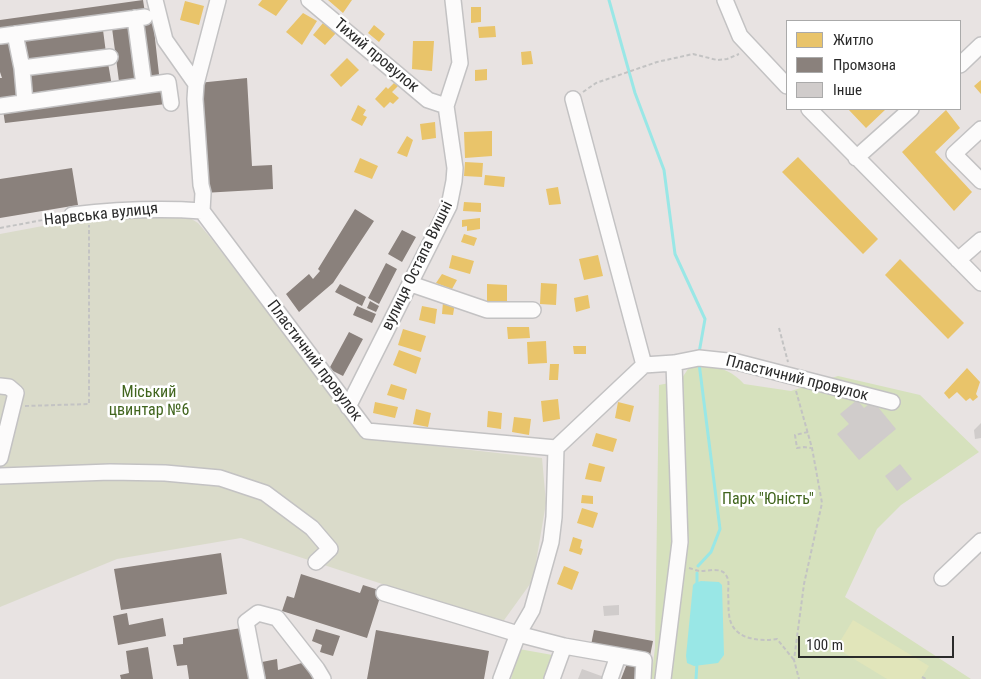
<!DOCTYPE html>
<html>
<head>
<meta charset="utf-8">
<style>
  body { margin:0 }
  #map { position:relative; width:981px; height:679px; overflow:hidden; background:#e8e3e2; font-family:"Roboto Condensed",sans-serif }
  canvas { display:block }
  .legend { position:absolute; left:786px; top:20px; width:175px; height:90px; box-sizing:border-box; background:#fff; border:1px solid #aaa; margin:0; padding:6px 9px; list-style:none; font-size:15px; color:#2b2b2b }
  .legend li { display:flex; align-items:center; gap:10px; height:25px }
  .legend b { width:25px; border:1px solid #aaa }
  .scale { position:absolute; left:798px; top:636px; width:156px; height:22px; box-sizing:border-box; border:2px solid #2b2b2b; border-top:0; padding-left:6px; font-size:15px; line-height:18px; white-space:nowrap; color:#2b2b2b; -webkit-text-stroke:4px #fff; paint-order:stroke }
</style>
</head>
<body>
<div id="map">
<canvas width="981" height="679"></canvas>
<ul class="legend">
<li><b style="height:14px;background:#e9c46a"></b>Житло</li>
<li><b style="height:14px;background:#8a817c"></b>Промзона</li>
<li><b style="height:14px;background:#d0cccb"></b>Інше</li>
</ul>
<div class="scale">100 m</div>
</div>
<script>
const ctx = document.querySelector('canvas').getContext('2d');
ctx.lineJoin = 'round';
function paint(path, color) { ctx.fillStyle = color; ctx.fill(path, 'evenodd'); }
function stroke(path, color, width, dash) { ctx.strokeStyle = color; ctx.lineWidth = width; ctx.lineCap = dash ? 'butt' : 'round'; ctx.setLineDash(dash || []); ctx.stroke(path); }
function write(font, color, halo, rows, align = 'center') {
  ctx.font = font + ' "Roboto Condensed",sans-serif'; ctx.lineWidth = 5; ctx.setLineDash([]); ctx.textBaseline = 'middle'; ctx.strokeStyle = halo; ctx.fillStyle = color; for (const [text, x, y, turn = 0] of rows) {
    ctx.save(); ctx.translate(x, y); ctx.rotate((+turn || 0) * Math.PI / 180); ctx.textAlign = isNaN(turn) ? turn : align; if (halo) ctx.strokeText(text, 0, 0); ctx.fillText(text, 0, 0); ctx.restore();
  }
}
paint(new Path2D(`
  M707,365C723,368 733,372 744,384L791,391L838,376L920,395L979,452L901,505L877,529L845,597L971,679H651L655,648L659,385L680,381L690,366Z
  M519,649L558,656L549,679H511Z`), '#d6e1bd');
paint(new Path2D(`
  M185,215L198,223L210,237L364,438L542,458L546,503L533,580L502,623L241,538L117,559L0,607V234L91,217Z`), '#dadbca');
paint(new Path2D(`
  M853,620L929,666L921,679H887L836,648Z`), '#e1e5ba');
paint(new Path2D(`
  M701,581L719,582L722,585L724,655L718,663L694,666L687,663L686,656L693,585L695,583Z`), '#99e7e6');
paint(new Path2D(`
  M262,0H288L276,16L258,5Z
  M328,0H352L343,13Z
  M185,1L204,6L199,25L180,20Z
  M471,7H481V22L471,23Z
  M303,13L317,21L302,45L286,32Z
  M323,23L336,33L325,45L313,35Z
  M374,25L385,34L379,42L368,33Z
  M495,26L496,37L479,38L478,27Z
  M413,41H434L432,71L412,69Z
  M531,51L533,64L522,65L521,52Z
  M347,58L359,70L341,87L330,75Z
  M487,69V80L475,81V70Z
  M981,80V94L974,86Z
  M394,83L398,86L392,92L399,98L393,104L390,102L384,108L375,99L386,87L388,89Z
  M358,105L366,110L363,115L367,117L362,126L351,120Z
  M848,109H886L866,128Z
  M946,110L960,128L935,152L972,192L954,211L902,152Z
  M435,122L436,138L422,140L420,124Z
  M492,131V156L465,158L464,132Z
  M407,136L413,140L407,157L397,153Z
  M798,157L878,239L863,254L782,172Z
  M360,158L378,166L372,179L354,172Z
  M465,162L483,163L482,177L464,176Z
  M485,175L505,177L504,187L484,185Z
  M558,187L561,204L549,205L546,189Z
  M464,202L481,203V212L463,211Z
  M480,218V229L467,231V226L462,227V220Z
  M464,234L477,238L474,246L461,242Z
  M452,255L474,261L470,274L449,268Z
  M598,255L603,276L584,280L579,259Z
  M900,259L964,323L948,339L885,275Z
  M442,274L457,280L452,289L436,283Z
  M541,283L557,284L556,305L540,304Z
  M487,284L507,285V301H487Z
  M588,295L590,308L576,312L574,298Z
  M443,302L455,303L453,315L442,314Z
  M422,306L437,309L435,324L419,320Z
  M507,327H529L530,338L508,339Z
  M403,329L426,336L421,352L398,345Z
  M546,341L547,363L528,364L527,342Z
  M573,346H586V354H574Z
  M399,350L421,358L416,374L393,365Z
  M550,364H559L558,380H549Z
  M967,368L980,382L976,394L978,397L973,401L970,398L966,401L957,392L949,399L944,393Z
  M391,384L407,389L404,400L387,395Z
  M558,399L560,419L543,422L541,401Z
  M375,402L398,407L395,418L373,413Z
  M618,402L634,406L630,422L615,418Z
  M416,409L431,413L428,427L413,424Z
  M488,411L502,413L501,429L487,427Z
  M514,417L531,419L529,435L512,432Z
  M596,433L617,439L613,452L592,446Z
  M589,463L605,467L601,482L585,479Z
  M582,495L593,496V504L581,503Z
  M582,508L598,513L593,528L577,523Z
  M573,537L582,540L580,548L583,549L581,555L569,551Z
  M564,566L579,572L572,590L557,584Z`), '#e9c46a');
paint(new Path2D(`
  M143,0L145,13L0,33V20Z
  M153,21L160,83L144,85L137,24Z
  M129,26L137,86L120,89L112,28Z
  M103,30L106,53L25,63L22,40Z
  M12,42L21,101L0,104V78H2L0,72V44Z
  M108,63L112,86L31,97L27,74Z
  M247,78L252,166L272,165L273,189L203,193L198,83Z
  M164,91L166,104L5,123L3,110Z
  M72,168L78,205L0,218V179Z
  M355,209L374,221L333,283L299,312L286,294L309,274L313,279L320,271L318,269Z
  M402,230L416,237L402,262L388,254Z
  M386,263L397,269L379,304L368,298Z
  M340,284L366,297L362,306L335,292Z
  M370,301L379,306L376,312L367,308Z
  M357,306L376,314L372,323L353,315Z
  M349,332L363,339L343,376L329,369Z
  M221,553L227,594L121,610L114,569Z
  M301,574L360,593L363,585L382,591L367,638L282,611L287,596L294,598Z
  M127,613L129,625L163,618L166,636L118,645L113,616Z
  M241,628L249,679H189L187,665L177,666L173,645L183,644V638Z
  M316,629L340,636L333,656L320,652L322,645L312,641Z
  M376,630L489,651L484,679H367Z
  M594,630L653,641L650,656L591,645Z
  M148,647L153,679H121L120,675L129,673L126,651Z
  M277,659L278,670L305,662L318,679H265L262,662Z
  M628,661L639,665L634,679H621Z`), '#8a817c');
stroke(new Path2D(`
  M609,0L635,93L664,170L675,254L705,319L699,353
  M698,566L711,552L720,529L699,363
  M697,573V584
  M696,679L697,663`), '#99e7e6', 3);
paint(new Path2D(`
  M857,400L864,408L873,401L896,429L859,460L837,434L849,424L840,414Z
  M981,423V438L975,439L974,430Z
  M900,464L912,479L897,491L885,476Z
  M619,605V615L604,616L603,606Z
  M582,669L604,677L603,679H578Z`), '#d0cccb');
const minor = new Path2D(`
  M155,0L165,40L196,84
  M309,0L428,100L446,106
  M725,0L740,36L787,86
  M135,18L144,85
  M15,34L22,68L25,102
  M0,36L145,17
  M960,65L981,45
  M22,68L110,57
  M573,99L644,365
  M0,106L168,82L171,103
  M809,109L981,283
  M981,129L954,154L981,181
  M856,158L911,109
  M202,211L367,431L556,448
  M202,211L203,193L201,185L195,99L196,84L218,0
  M72,215C115,210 158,208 202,211
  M958,260L981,240
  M411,284L487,310H533
  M0,386L9,387L16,393L0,458
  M348,407L449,206L454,181L455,168L446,106L460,63L453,0
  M0,476L110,472L165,473L220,478L265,493L312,528L330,549L316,562
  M942,578L981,541
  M384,593L518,634L564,646L644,660L643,679
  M257,679L246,622L258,613L277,618L317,669L323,679
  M501,679L518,634L532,610L551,542L554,517L556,448L644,365L674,363L699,358L737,362L892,402
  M552,679L564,646
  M610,679L618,656
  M663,679L680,542L674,363`);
stroke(minor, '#c3c2c3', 18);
stroke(new Path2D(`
  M583,92L596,83L657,62L693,54L717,60L727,59L739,54
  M0,228L59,217
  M779,328L788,362
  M796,391L812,448L822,503L804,584L794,660L799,679
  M25,406L89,404V225
  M808,432L795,435L797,448L804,447L811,448
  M689,568C693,569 697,571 701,571C708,571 721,567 726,575C730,581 728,588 728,594C729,601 728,608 729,614C731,639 757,642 777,639L794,660
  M922,677L926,679`), '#c3c3c3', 2, [4, 2.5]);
stroke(minor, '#fcfbfb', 15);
write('16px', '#2b2b2b', '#fff', [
  ["Тихий провулок",376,56,40],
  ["Нарвська вулиця",101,215,-6],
  ["вулиця Остапа Вишні",418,266,-64],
  ["Пластичний провулок",314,361,53],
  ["Пластичний провулок",797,379,14]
]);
write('16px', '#41651e', '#fff', [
  ["Міський",149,393],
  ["цвинтар №6",149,411],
  ["Парк \"Юність\"",768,500]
]);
</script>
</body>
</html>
